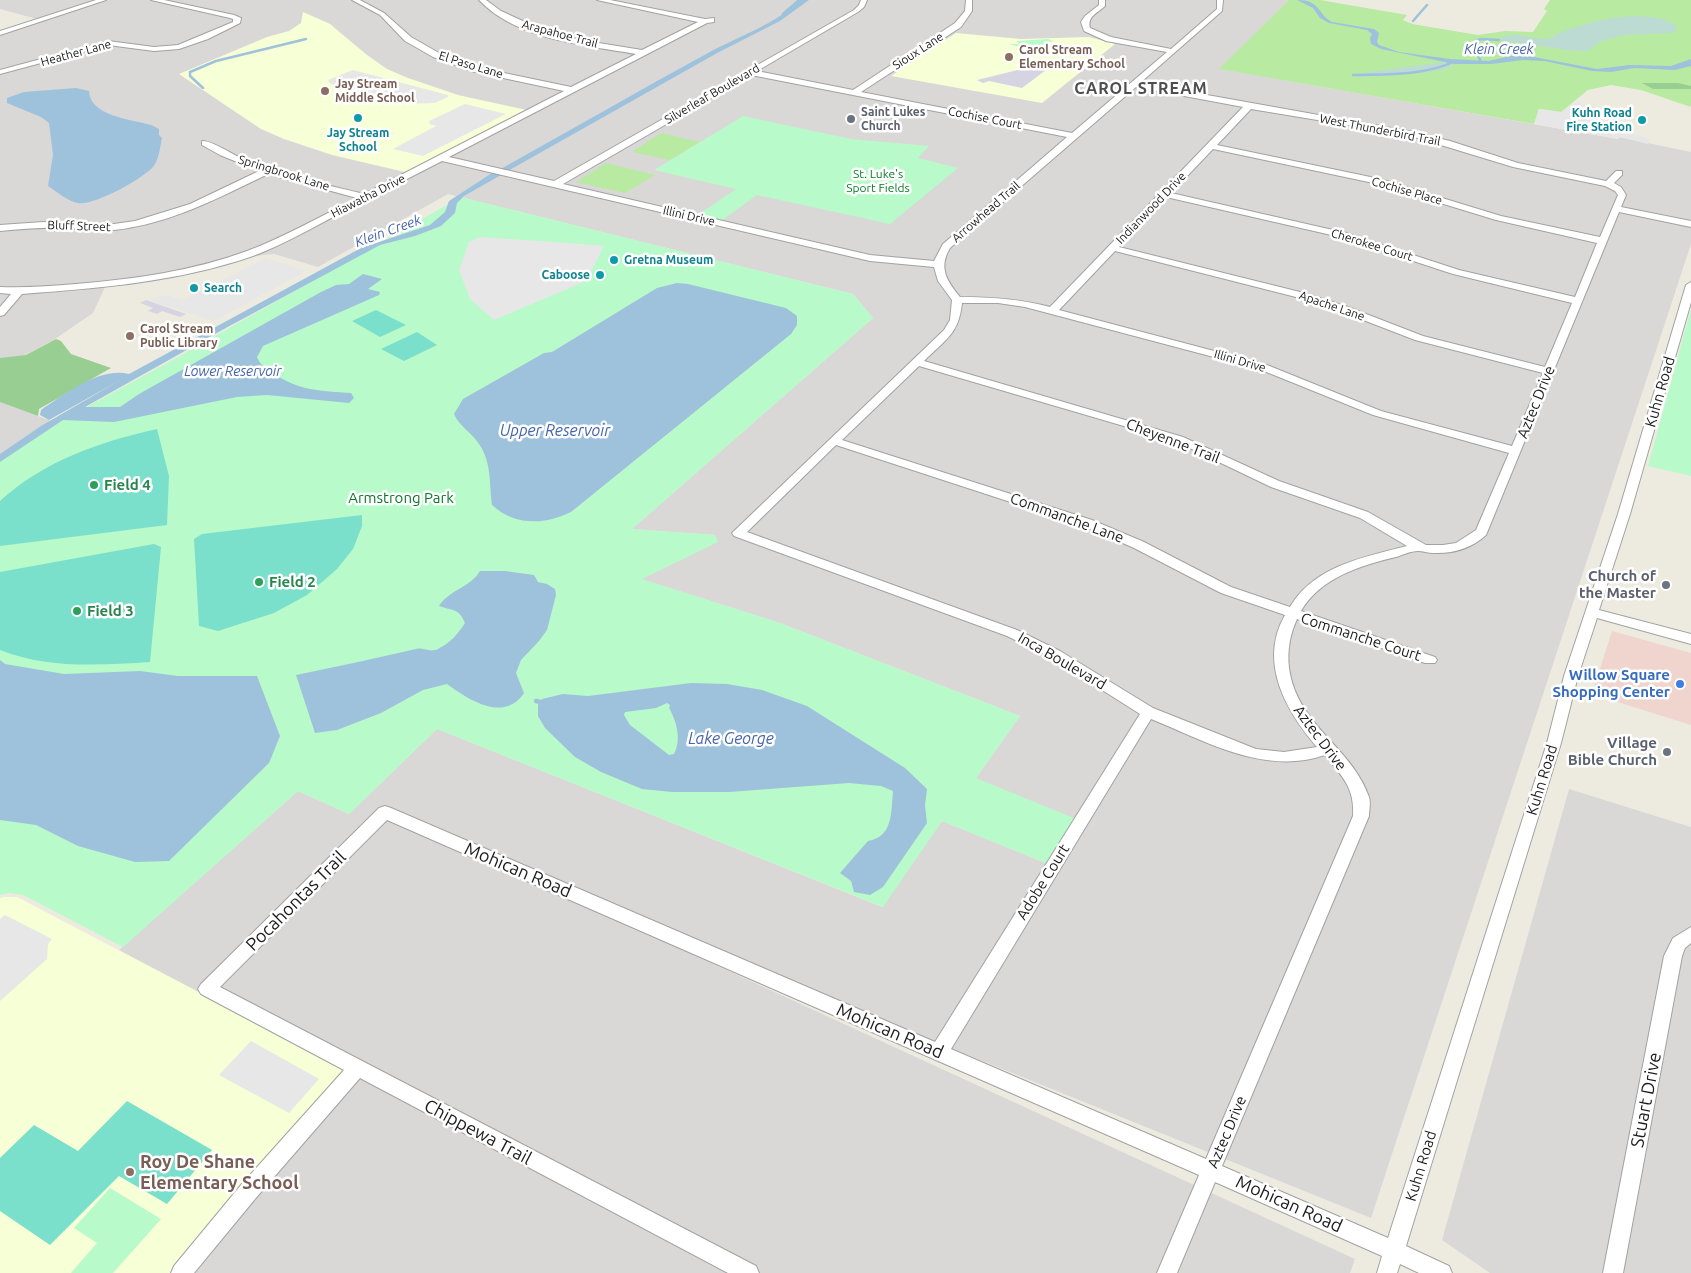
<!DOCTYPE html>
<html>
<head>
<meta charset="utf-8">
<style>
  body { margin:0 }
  canvas { display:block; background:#edebdf }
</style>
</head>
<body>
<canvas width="1691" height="1273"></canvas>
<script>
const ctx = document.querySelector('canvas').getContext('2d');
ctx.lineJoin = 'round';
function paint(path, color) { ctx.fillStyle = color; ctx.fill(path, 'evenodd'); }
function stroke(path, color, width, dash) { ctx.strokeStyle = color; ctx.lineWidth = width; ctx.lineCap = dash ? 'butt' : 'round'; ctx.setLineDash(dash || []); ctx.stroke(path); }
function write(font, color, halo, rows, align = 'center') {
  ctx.font = font + ' Ubuntu,sans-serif'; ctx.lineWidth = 5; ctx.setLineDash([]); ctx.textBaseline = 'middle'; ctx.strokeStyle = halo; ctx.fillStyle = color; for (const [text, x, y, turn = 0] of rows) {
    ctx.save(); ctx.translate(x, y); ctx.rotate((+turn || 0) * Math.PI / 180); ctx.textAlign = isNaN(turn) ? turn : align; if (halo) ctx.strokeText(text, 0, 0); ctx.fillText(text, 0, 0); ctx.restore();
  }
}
paint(new Path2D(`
  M0,0H1289L1220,69L1618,139L1619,137L1691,152V244L1371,1218L943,1045L381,811L1355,1259L1350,1273H174L347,1070L119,950L298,791L349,814L437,729L882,907L942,821L1053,866L976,778L1020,716L780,623L641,579L715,535L632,529L873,318L853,294L448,194L318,267L274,254L236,258L193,269L107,283L93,313L52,341L0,368V34L44,21L0,9Z
  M0,402L57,423L0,454Z
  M1569,789L1691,827V1273H1490L1442,1240Z`), '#d9d8d7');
paint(new Path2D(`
  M1612,631L1691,653V725L1592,694Z`), '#efd5cd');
paint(new Path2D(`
  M303,12L330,24L367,55L387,69L408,78L458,95L531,111L409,173L332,155L284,139L261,129L179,74L267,37L289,31L301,23Z
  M956,33L1021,39L1089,37L1115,44L1042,103L891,76Z
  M4,897H17L347,1070L174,1273H0V898Z`), '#f7ffd6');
paint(new Path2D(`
  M1289,0H1320L1407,15L1403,20L1412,24L1478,35L1505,31L1533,32L1547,11L1544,9L1550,0H1691V107L1641,90L1611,85L1588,90L1561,112L1539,109L1534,124L1219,69Z
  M661,133L700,142L670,160L632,152Z
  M606,163L655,175L625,193L576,182Z`), '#b8eaa2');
paint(new Path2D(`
  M1642,83H1678L1691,86V89H1653Z
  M56,339L61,341L71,354L111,368L39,409L38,416L0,402V358L26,355Z`), '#99ce92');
paint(new Path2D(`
  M1632,16C1647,17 1666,16 1677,27L1675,31L1670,33L1624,35L1601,41L1588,51H1575L1498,40C1512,27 1535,43 1551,38C1555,37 1553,36 1557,34C1564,30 1575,28 1583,25C1598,20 1616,17 1632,16Z
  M1446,62L1455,64C1439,76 1380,75 1358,77L1354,74Z`), '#bcdcd3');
paint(new Path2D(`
  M1048,39L1053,41L1029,50L1009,44H1019L1017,41Z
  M743,116L851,139L929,146L918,158L958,168L890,224L757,195L718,223L695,217L736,189L654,170Z
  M461,197L853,294L873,318L632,529L715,535L718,542L642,579L780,623L1020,716L976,778L1081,821L1053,866L942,821L883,907L437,729L349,814L298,791L123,947L23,895L9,893L0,895V454L171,361Z
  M1691,309V476L1648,466Z
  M110,1188L161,1219L113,1273H71L97,1243L74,1228Z`), '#b9faca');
paint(new Path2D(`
  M376,310L406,325L380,337L352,321Z
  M417,332L437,345L404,361L381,349Z
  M157,429L169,476L167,525L0,546V501C44,461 99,442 157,429Z
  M362,515V526L353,549L337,569L307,595L274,613L218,631L199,626L194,539L202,534Z
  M154,544L161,547L150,662C99,665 48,669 0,650V572Z
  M127,1101L212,1150L167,1204L119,1176L50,1245L0,1211V1158L34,1125L78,1151Z`), '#7adfcb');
paint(new Path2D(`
  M353,70L448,95V97L435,103L405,104L333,85L329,82L328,80Z
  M1576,102L1599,108L1588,117L1621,125L1629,129L1627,132L1651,139L1648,144L1620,137L1618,139L1534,124L1539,109L1561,112Z
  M465,104L506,114L423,156L393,149L436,126L430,124L429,121Z
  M480,237L568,243L604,246L586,281L494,320L470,299L459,270L469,242Z
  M266,258L306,271L214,321L148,300L168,295L182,300Z
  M5,915L52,939L48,944L47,959L0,1001V919Z
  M251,1041L319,1079L289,1113L219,1075Z`), '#e7e7e7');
paint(new Path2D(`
  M1068,60L1076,63L1073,65L1046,70L1022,88L989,81L983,83L977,80L1050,62L1055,64Z
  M146,300L186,314L180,317L162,311L157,314L148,311L153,308L140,303Z`), '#d6d4e2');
paint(new Path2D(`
  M800,0H809L780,21L719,52L506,172L499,170C569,131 638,91 708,53C737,37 778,23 800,0Z
  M1297,0C1321,0 1317,14 1332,22L1374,29L1379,33L1377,42L1379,45L1399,52L1450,59L1488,61L1511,56L1534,57L1597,69L1629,65L1671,66L1691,59V66L1675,70L1634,68L1611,72L1592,71L1544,61L1523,60L1491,64H1455L1381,49L1371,44L1370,38L1372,34L1367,30L1329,23L1320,18L1313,8Z
  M76,88L89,91C90,116 130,119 151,125L159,129V135L162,138C160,147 159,160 153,167C142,179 94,206 78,203C67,201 56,191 48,186L53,155L49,123L41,117L7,103V98L24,92Z
  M492,173L501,175L464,196L457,203L455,213L441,226L415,236L380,245L224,329L85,407H120L139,394L321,292L336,285L349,284L363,274L382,279L368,289L380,292L379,295L263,346L257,357C260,365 266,369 273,373C299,391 321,391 351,393L354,398L349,403L267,395L237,397L114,422L63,420L0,462V454L41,426L122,379L49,420L40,415L41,410C65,394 99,367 129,374L361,248L430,225L445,212L449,201Z
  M677,283L688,284L786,308L797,316V325L791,334L571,512C544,525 515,526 492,505C489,483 492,463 479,444C472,433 459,426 454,414L463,399L544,353L552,352L657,288Z
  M480,571H505L534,575L538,582L547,584L555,589L556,595L547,630L539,641L521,660L516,673L524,693C504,723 469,700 447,684L423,690L381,713L337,730L315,733L296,675C336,667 376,658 416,649C424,647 429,653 438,649C450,643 458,634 465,623C459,608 453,611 439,606C449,590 471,587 480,571Z
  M0,660L5,664L64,674L140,671L178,676H257L280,736L269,763L169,861L135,862L78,846L36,825L0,820Z
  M691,683L727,684L762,690L807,706L905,768L927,789L925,805L927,823L883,887L870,895L854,892L851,881L840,873L868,841C893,837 891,813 893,791L881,786L849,783L729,792H672L642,789L601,772L575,757L545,728L538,716V705L542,699L563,694L588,696ZM667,703L670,705L669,708C676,720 682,739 674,754L669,755L630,725L624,715L625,712L656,708Z`), '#9ec2dc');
stroke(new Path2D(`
  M783,14L799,0
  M1413,21L1427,5
  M1474,45L1475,41L1481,39L1499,40
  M1476,51L1481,62
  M1353,75C1386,74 1425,76 1455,61
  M203,88L190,76V72L216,61L306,39`), '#9ec2dc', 2.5);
stroke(new Path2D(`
  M536,701L540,702`), '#9ec2dc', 4.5);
const street = new Path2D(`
  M96,0H106L0,35V31Z
  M151,0H164L234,15L241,18L240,23L208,39L179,49L154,51L108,45L0,74V70L108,41L154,47L178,45L233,22V19L230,18Z
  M352,0H360L384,13L411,37L439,53L480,68L571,87L636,54C584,45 517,40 479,0H486L501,11L540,29L580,40L642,50L698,22L597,0H610L705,19L714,18V22L707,23L449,157L554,181L854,10L859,5L861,0H867L864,7L858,12L757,71L853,90L955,23L965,11L966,0H972V11L961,27L861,92L1072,133L1167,52L1106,41L1084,31L1081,22L1085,16L1099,5V0H1105V6C1098,13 1087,16 1090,28L1111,37L1171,49L1217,9V0H1223L1222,11L1140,83L1408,131L1450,141L1518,163L1606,181L1616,171H1622V175L1614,183L1621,187L1626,195L1621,207L1691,221V227L1619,212L1486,535C1472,548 1453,554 1433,553C1428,553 1423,551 1418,551C1411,551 1402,555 1396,557C1361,565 1320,578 1301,611L1435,657L1437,660L1435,663H1425L1297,619C1290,634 1287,651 1289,668C1297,726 1352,747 1369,797C1371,803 1369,810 1369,816L1222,1166L1388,1238L1547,743L1564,676L1618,514L1686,285L1691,282V302L1630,514L1599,610L1691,634V644L1597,618L1578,676L1561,743L1406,1246L1449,1266L1452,1273H1419L1400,1264L1397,1273H1377L1382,1256L1215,1182L1177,1273H1157L1199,1175L387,820L220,987L756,1266L759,1273H728L360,1078L255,1199L194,1273H171L174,1266L241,1185L344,1070L201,994L198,989L201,984L379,808L385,806L391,808L935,1042L1140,714L1050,657L1007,636L734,536L732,533L944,330L950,320L952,300L938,281L934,267L870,261L442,161C405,180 368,199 331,218C305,232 280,246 253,256C178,282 100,288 22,294L4,315L0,316V307L11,294L0,293V287C25,288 51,286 76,284C134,279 193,271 247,251C285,237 321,216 357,198L268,174C218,198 170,224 114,230C98,232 81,229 65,228C43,227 22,229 0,231V225L43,222L107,225L135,221L190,204L259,171L220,155L202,145V141C211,140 234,155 244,160C282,176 324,184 364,194L564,91L475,72L433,57L405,41L380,15ZM751,75L1067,137L943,244L934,261L870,255L563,184ZM1136,87L1243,107L1050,307C1020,299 991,297 960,297C947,281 938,268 950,248ZM1251,109L1408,135L1513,167L1605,186L1615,191L1618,195L1600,237L1501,216L1380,179L1217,145ZM1213,149L1378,184L1496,220L1597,243L1575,297L1459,270L1346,233L1171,193ZM1166,197L1340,237L1453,274L1572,303L1545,367L1423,336L1348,307L1304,293L1119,247ZM1115,251L1296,297L1340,311L1415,340L1543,373L1512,446L1381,411L1267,365L1059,310ZM962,303H998L1025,307L1259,369L1373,415L1509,453L1476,530L1456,543L1443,545H1426L1368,512L1279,481L1183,437L924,361C945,340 959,334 962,303ZM919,366L1175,441L1271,487L1360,518L1407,546C1364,557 1314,566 1290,607L1231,587L1144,542L1092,520L842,440ZM836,445L1084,526L1134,548L1221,593L1285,615C1258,662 1286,711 1317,747L1284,752L1256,749L1153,708L1060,651L1017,630L747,532ZM1151,719C1206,741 1264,776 1325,755C1342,776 1355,788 1353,816L1206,1159L951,1049Z
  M1691,927V943L1685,948L1682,956L1623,1273H1603L1664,956L1673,938Z`);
stroke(street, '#a2a2a2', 2);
paint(street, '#fff');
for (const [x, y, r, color] of [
  [1009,57,5,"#8d6e63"],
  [325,91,5,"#8d6e63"],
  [358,118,5,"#0f9aa8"],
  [851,119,5,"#6b7280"],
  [1642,120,5,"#0f9aa8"],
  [614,260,5,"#0f9aa8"],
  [600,275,5,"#0f9aa8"],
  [194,288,5,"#0f9aa8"],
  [130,336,5,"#8d6e63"],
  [94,485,5,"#2e9e5b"],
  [259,582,5,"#2e9e5b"],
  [1666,585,5,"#6b7280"],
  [77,611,5,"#2e9e5b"],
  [1680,684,5,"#3f7fe0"],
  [1667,752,5,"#6b7280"],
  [130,1172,5,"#8d6e63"]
]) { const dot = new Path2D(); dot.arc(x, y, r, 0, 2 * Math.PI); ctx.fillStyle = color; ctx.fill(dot); stroke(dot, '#fff', 2); }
write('12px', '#1b1b1b', '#fff', [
  ["Arapahoe Trail",560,34,15],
  ["Sioux Lane",918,51,-33],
  ["Heather Lane",76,53,-15],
  ["El Paso Lane",471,65,17],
  ["Silverleaf Boulevard",712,94,-30],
  ["Cochise Court",985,118,11],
  ["West Thunderbird Trail",1380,130,11],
  ["Springbrook Lane",284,173,17],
  ["Cochise Place",1407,191,16],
  ["Hiawatha Drive",368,196,-27],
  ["Indianwood Drive",1151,208,-46],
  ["Arrowhead Trail",986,212,-41],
  ["Illini Drive",689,216,13],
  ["Bluff Street",79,226,2],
  ["Cherokee Court",1372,245,17],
  ["Apache Lane",1332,306,19],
  ["Illini Drive",1240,361,16]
]);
write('bold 12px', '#785e54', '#fff', [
  ["Carol Stream",1019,50],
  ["Elementary School",1019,64],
  ["Jay Stream",335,84],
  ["Middle School",335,98],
  ["Carol Stream",140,329],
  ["Public Library",140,343]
], 'left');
write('bold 12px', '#5b616d', '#fff', [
  ["Saint Lukes",861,112],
  ["Church",861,126]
], 'left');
write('bold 12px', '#0d838f', '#fff', [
  ["Kuhn Road",1632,113],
  ["Fire Station",1632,127],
  ["Jay Stream",358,133,"center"],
  ["School",358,147,"center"],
  ["Gretna Museum",624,260,"left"],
  ["Caboose",590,275],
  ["Search",204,288,"left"]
], 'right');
write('12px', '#087927', '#fff', [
  ["St. Luke's",878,174],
  ["Sport Fields",878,188]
]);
write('italic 14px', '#4665ab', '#fff', [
  ["Klein Creek",1499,49],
  ["Klein Creek",388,231,-20],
  ["Lower Reservoir",233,371]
]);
write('15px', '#1b1b1b', '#fff', [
  ["Kuhn Road",1660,392,-74],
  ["Aztec Drive",1536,402,-68],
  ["Cheyenne Trail",1173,441,21],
  ["Commanche Lane",1067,518,20],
  ["Commanche Court",1361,637,18],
  ["Inca Boulevard",1062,661,30],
  ["Aztec Drive",1320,738,53],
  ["Kuhn Road",1542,780,-73],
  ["Adobe Court",1043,882,-58],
  ["Aztec Drive",1227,1132,-67],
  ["Kuhn Road",1421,1166,-73]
]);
write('bold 15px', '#27864d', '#fff', [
  ["Field 4",104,485],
  ["Field 2",269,582],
  ["Field 3",87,611]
], 'left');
write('15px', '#087927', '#fff', [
  ["Armstrong Park",401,498]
]);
write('bold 15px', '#5b616d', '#fff', [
  ["Church of",1656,576],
  ["the Master",1656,593],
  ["Village",1657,743],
  ["Bible Church",1657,760]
], 'right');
write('bold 15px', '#366cbe', '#fff', [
  ["Willow Square",1670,675],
  ["Shopping Center",1670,692]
], 'right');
ctx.letterSpacing = '1px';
write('bold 16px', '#4e4e4e', '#fff', [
  ["CAROL STREAM",1141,89]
]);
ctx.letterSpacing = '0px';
write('italic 16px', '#4665ab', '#fff', [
  ["Upper Reservoir",555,431],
  ["Lake George",731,739]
]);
write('18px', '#1b1b1b', '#fff', [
  ["Mohican Road",518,870,23],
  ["Pocahontas Trail",296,901,-45],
  ["Mohican Road",890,1031,23],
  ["Stuart Drive",1646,1100,-79],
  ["Chippewa Trail",478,1132,28],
  ["Mohican Road",1289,1204,24]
]);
write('bold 18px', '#785e54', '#fff', [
  ["Roy De Shane",140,1162],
  ["Elementary School",140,1183]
], 'left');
</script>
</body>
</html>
